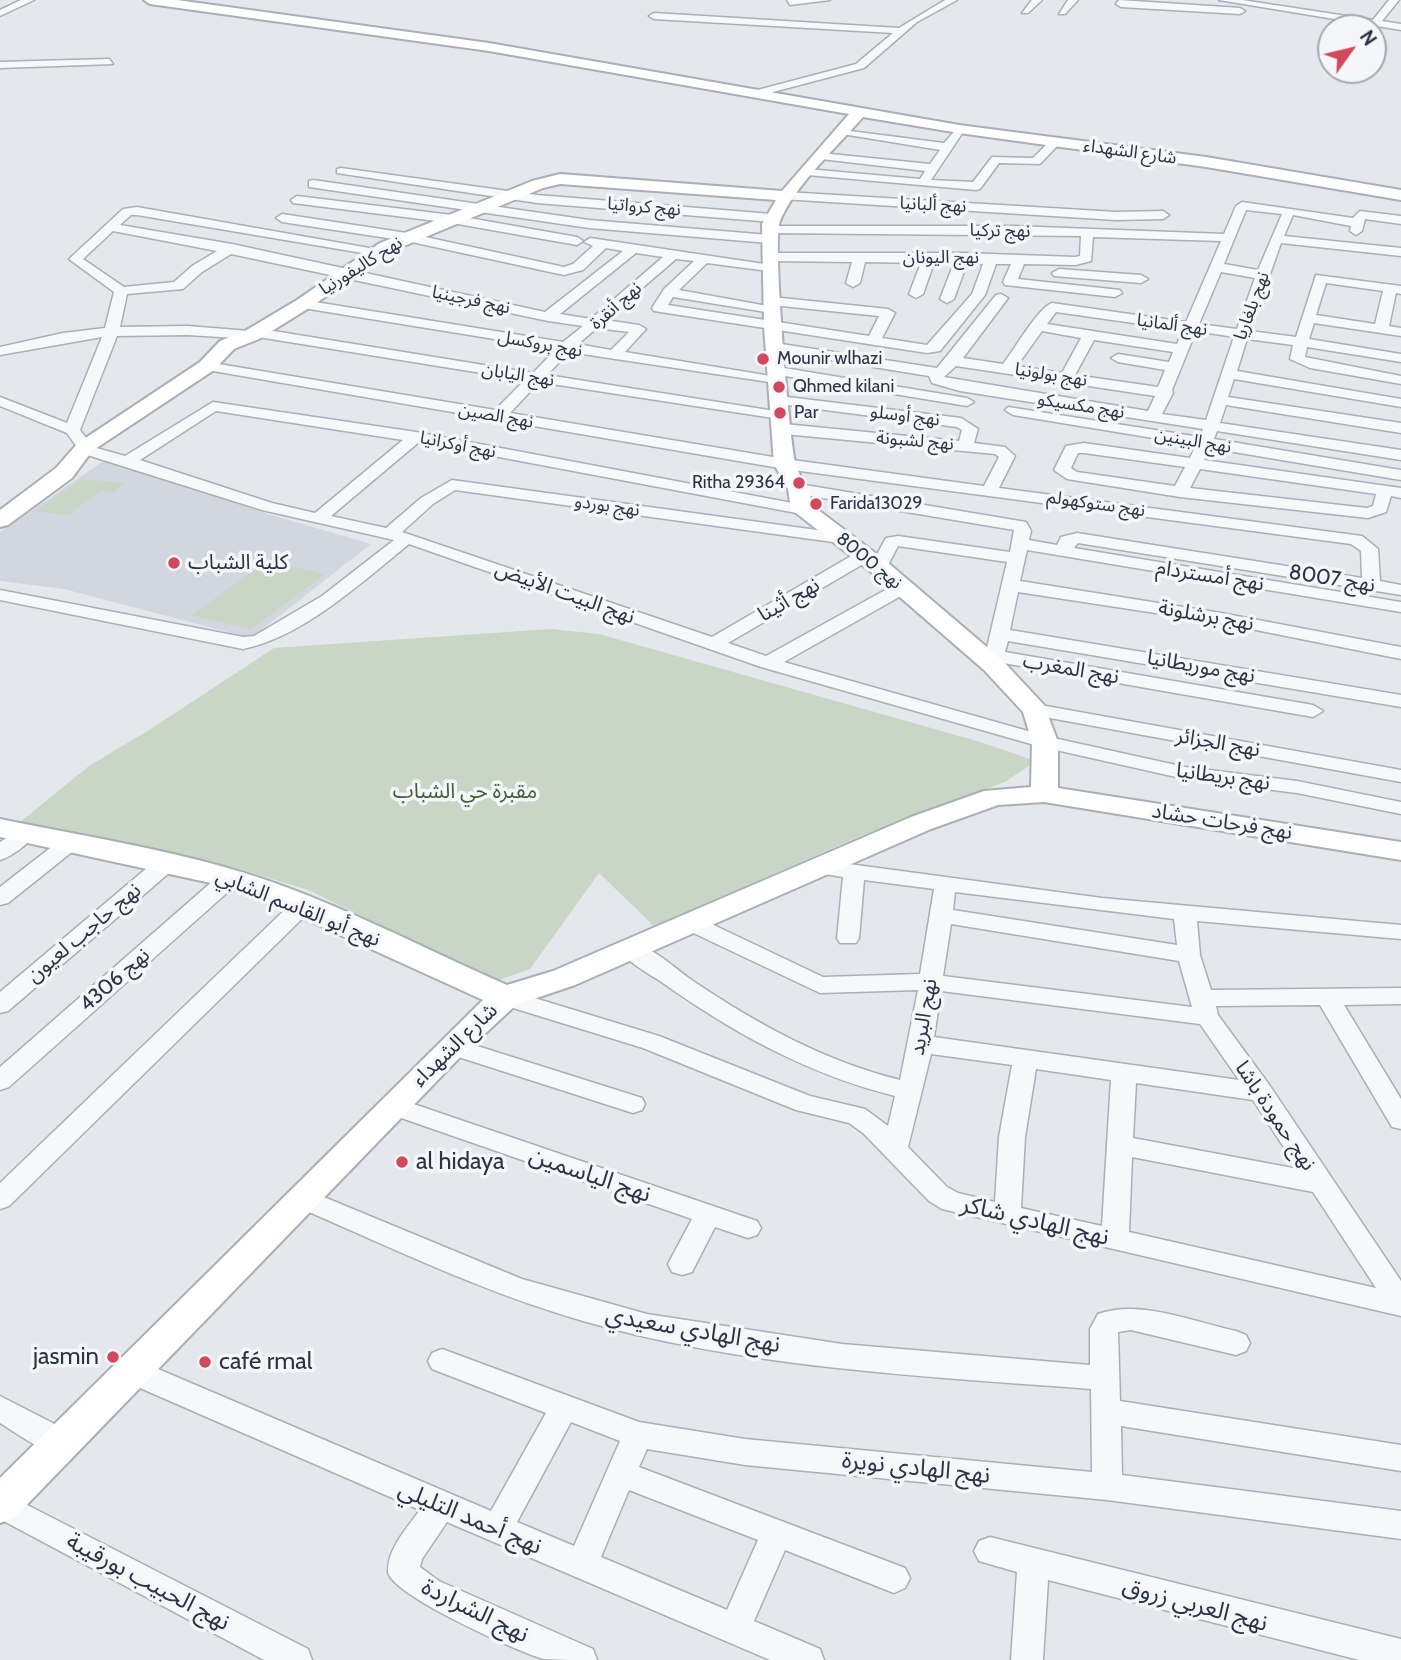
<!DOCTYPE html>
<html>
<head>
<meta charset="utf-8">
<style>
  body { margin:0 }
  #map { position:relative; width:1401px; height:1660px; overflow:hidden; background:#e4e7ec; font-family:Cabin,sans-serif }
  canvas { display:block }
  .north { position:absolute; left:1317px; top:14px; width:70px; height:70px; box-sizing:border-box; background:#f4f6f9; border:2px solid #a4a8b1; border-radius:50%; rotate:56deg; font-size:19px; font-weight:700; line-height:28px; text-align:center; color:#2b3445 }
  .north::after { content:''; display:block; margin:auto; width:24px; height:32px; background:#d1495b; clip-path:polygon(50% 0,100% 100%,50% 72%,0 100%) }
</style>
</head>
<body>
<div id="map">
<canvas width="1401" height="1660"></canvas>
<div class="north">N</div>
</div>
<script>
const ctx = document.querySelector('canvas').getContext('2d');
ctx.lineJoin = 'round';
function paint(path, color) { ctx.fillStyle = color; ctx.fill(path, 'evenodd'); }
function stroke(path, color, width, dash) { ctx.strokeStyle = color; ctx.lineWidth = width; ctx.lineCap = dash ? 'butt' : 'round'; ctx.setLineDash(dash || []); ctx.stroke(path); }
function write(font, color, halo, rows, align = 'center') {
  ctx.font = font + ' Cabin,"Noto Sans Arabic",sans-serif'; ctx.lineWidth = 7; ctx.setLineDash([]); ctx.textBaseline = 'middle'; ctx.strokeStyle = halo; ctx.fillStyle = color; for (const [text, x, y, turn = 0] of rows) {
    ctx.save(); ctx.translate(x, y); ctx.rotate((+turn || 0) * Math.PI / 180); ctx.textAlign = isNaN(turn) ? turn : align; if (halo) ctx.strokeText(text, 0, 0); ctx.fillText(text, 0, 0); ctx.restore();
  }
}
paint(new Path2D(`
  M105,460L268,514L371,544L251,638L64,589L0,581V532Z`), '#d2d6de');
paint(new Path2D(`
  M82,479L125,483L113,493L101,491L68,515L35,511Z
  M269,559L325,575L251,629L192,615Z
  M551,629L599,634L977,741L1036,761L1005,782L860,836L654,926L599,873L530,969L496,981L308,890L236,868L30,830L19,823L89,766L154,727L274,648Z`), '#c9d6c5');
const street = new Path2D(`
  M21,0H34L0,16V10Z
  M787,0H830L790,5Z
  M945,0H957L917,22L864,68L754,97L750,96V92L856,64L893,33L654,19L649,16L654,13L899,28Z
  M1032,0H1042L1028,13H1022Z
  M1068,0H1078L1065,14H1059Z
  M1119,0L1240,8L1245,11L1240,14L1121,7L1116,4Z
  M1219,0H1242L1373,20L1389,0H1399L1382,21L1401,24V30Z
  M109,59L113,64L0,68V62Z
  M959,126L965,129L931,180L973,182L992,157L1033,158L1051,140L1061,142L1040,164L999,163L980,189L976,190L807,175L801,172L807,169L920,179L925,171L821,159L815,156L821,153L930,164L940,150L836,133L842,130L944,143Z
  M341,168L537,195L772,214L778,218L772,222L537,203L337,173V169Z
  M313,180L589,220L769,235L775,239L769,243L589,228L309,187V181Z
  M786,192L1116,212L1163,211L1169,215L1163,219L1116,220L782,199V193Z
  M297,196L452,215L577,237L583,241L577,245L452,223L293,203L291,200Z
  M1242,202L1353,218L1360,211L1401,216V224L1365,219L1362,231L1356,235L1350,231L1351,226L1293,215L1284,236L1401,248V256L1281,243L1250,331L1296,337L1316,275L1401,286V294L1396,293L1389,326L1401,328V336L1314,323L1309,339L1401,354V362L1307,347L1305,357L1401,376V384L1310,368L1290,359L1293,345L1247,339L1237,371L1401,399V407L1234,379L1228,397L1401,423V433L1226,405L1220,423L1401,450V460L1217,431L1214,439L1401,470V480L1210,448L1204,460L1401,488V498L1391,496L1386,512L1368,518L1180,497L1067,479L1054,470L1066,446L1084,443L1190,458L1196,445L1013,415L1005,410L1008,407L1200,437L1203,429L960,391L932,383L929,376L775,351L768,347L775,343L937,368L996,295L1001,294L1008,298L963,358L1003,364C1014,350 1038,308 1052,303L1186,322L1221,241L1093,237L1091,261L1076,265L1024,264L1018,279L1120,290L1122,293L1115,297L1005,285L1003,282L1011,264H996L985,295L940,351L927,353L654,311L652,308L664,289L694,261L676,259L605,320L639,325L646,329L625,352L777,377L784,381L782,384L569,352L547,375L781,412L786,414V420L539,382L510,413L785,459L984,486L999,457L995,454L784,434L776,429L784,424L959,441L962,430L957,427L779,404L772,400L779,396L961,418L978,429L974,443L1005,447L1015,456L999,488L1362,536L1378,549L1380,581L1401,585V595L1078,543L1074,548L1401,602V612L1027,550L1020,581L1221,613L1401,647V659L1221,623L1018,592L1010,630L1401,695V707L1008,641L1005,652L1313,705L1323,711L1313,717L1003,663L1000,669H986L985,656L1007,562L898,546L885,571L879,572L870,567L886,538L898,536L1010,552L1014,530L799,494L791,489L799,484L1020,521L1026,522L1031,531L1029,540L1057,545L1061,537L1077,533L1362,578L1361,551L1351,544L785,469L207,370L200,366L207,362L495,410L525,380L258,337L252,339L188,335L117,336L80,430L93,447L125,456L213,402L416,432L808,506L810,509L802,514L419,442L331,516L386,528L421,498L452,480L846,534L848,538L846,542L840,543L455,490L433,504L402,532L712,637L858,552H870L873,556L870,560L728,643L766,656L896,584H908L911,588L908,592L784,662L1049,737L1185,767L1297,781L1401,802V814L1297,793L1185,779L1038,746L761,667L409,544C362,582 303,637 243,649L0,600V590L243,637L254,636L322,596L394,540L262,510L81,453L67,433L0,406V397L67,423L102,337L0,355V347L63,333L105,328L114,292L69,259L123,209L137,207L375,249L381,253L380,256L137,215H131L120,225L232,244L545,312L623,251L606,248L583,270L564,275L407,241L282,222L276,218L282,214L407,233L564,267L573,264L593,246L584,242L590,238L771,265L776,266V272L707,263L679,290L773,307L778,308V314L673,297L668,305L869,336L879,316L772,305L765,301L772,297L888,309L895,313L882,338L927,345L972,294L983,264L967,263L954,299L947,303L940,299L954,263H934L923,294L916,298L909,294L921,263L865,262L860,283L853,287L846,283L852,262L771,261L765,257L771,253H963L1075,257L1080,256L1081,236L769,233L765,232V226H1013L1224,234L1236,206ZM1246,210L1282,214L1258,270L1224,264ZM113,231L217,251L192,266L174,282L124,287L83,259ZM636,253L663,257L591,319L560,314ZM231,254L548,321L583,326L563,342L303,300L296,304L303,308L556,349L533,373L255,328L249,331L188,326L120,327L127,294L183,289L202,272ZM1221,272L1255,278L1237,329L1199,324ZM1326,283L1383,291L1375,324L1316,315ZM1056,312L1183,330L1177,344L1047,324ZM597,328L629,332L611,350L578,344ZM1042,331L1081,338L1062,373L1017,366ZM1196,331L1234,337L1206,420L1162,414L1173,393L1172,390ZM1094,340L1173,352L1169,362L1118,354L1111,358L1118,362L1165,370L1158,387L1075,375ZM956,366L1155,396L1148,411L944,377ZM216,411L403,440L315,513L272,503L140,460ZM1078,453H1084L1185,467L1175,486L1077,472L1071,468ZM1200,469L1376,494L1373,506L1367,508L1190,488Z
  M1059,269L1141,275L1148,279L1141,283L1054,276L1052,273Z
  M778,367L967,398L974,402L967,406L773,374V368Z
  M1035,704L1401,770V782L1028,714L1025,710L1028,706Z
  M25,827L36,833C28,844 13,856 0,860V842Z
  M70,836L81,843L77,848L8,903L0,905V887L63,838Z
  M168,855L179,862L176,867L8,1011L0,1013V992L160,857Z
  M819,860L1102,898L1401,925V939L1197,921L1200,955L1211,990L1401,988V1004L1344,1005L1401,1099V1129L1392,1127L1320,1005L1216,1006L1218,1015L1270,1086L1401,1281V1316L942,1209L929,1201L863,1133L849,1123L796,1110L643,1048L497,1003L493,997L497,991L505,989L659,1036L810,1096L865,1109L888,1126L895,1096C810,1075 735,1034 663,983C650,974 629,964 621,950L624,945C646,939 675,969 693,981C757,1024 824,1061 900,1080L918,990L820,993L685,929L682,924L685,919H701L823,977L920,974L934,889L864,880L859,938L856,943H840L837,938L843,877L811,872L808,867L811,862ZM955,892L1174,919L1177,945L953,910ZM951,924L1179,961L1192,1007L943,976ZM941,991L1200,1024L1239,1080L934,1037ZM931,1054L1012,1065L999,1137L995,1202L958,1193L947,1187L908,1147ZM1036,1069L1111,1080L1102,1226L1021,1208L1025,1137ZM1136,1083L1253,1100L1298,1169L1133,1138ZM1132,1157L1313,1192L1376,1288L1129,1232Z
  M230,871L238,873L241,878L238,883L9,1087L0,1090V1067L222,873Z
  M302,899L310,901L313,906L310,911L9,1206L0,1209V1183L294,901Z
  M452,1038L642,1098L645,1104L642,1110L633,1113L443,1052L440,1046L443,1040Z
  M393,1097L757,1221L761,1228L757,1235L748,1238L715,1227L692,1272L682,1275L672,1272L668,1264L692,1219L384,1112L381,1106L384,1100Z
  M302,1188L522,1279L647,1314L842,1344L1090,1365V1329L1098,1314C1141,1299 1193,1322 1236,1331L1246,1335L1250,1343L1246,1351L1236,1355L1131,1330L1118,1332L1120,1401L1401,1445V1471L1121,1426L1122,1475L1401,1511V1539L1107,1500L745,1465L647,1449L639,1467L905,1568L910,1578L905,1588L894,1593L785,1550L754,1621L820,1649L824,1660H770L447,1522L422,1559L420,1567L439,1581L593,1649L597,1660C581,1660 559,1660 544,1659C520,1653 387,1593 388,1571C388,1548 407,1528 420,1510L124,1381L120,1372L124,1363L134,1360L144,1363L491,1511L546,1413L432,1369L428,1361L432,1353L442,1349L639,1422L745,1439L1092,1472L1091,1389C921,1376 747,1368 583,1321C482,1292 388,1246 293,1205L289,1198L293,1191ZM571,1422L620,1441L574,1546L517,1522ZM629,1490L758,1540L727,1610L601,1557Z
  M0,1396L74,1434L78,1443L74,1452C51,1460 20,1435 0,1423Z
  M0,1491L308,1649L312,1660H264L0,1519Z
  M990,1537L1401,1639V1660H1359L1048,1580L1043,1660H1011L1017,1572L979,1561L974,1551L979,1541Z`);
const secondary = new Path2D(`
  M144,0H177L489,43L959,125L1206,157L1401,190V200L1206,167L959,133L863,117C837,147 795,185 780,221C772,239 789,435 795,462C799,478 810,489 813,506L887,562L1002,660L1044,705L1058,742V788L1401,842V860L1044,802L998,805L931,829L575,985L516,1005L463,1054L14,1518L0,1523V1478L483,1000L292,913L220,885L0,837V819C79,835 161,848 238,871C329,898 420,947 507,985L553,971L911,817L984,791L1031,787L1032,742L1023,712L984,670L871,572L791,509L788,489L774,464L764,326L762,224L776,200L560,184L543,188L392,251L309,308L259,339L234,349L214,370L92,451L72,478L8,525L0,527V510L56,468L78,443L200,362L220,341L245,331L297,300L380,243L532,181L560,174L782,191L849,114L489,51L150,4Z`);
stroke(street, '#a9aeb7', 3);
stroke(secondary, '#a9aeb7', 4);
paint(street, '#f7f8fa');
paint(secondary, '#fff');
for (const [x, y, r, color] of [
  [763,359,7,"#d1495b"],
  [779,387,7,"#d1495b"],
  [780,413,7,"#d1495b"],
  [799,483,7,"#d1495b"],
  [816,504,7,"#d1495b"],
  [174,563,7,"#d1495b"],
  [402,1162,7,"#d1495b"],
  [113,1357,7,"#d1495b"],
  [205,1362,7,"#d1495b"]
]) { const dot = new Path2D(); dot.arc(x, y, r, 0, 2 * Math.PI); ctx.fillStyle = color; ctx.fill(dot); stroke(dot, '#f4f6f9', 2.5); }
write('18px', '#2b3445', '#f4f6f9', [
  ["شارع الشهداء",1130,152,8],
  ["نهج ألبانيا",933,205,3],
  ["نهج كرواتيا",644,207,5],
  ["نهج تركيا",1000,231,1],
  ["نهج اليونان",941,258],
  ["نهح كاليفورنيا",361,266,-32],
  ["نهج فرجينيا",471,300,12],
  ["نهج أنقرة",616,306,-41],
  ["نهج بلغاريا",1252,306,-70],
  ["نهج ألمانيا",1172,325,8],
  ["نهج بروكسل",540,344,10],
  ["نهج اليابان",518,375,9],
  ["نهج بولونيا",1051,375,9],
  ["نهج مكسيكو",1081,406,9],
  ["نهج الصين",496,416,10],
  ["نهج أوسلو",905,416,7],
  ["نهج لشبونة",915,441,5],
  ["نهج البينين",1193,441,10],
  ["نهج أوكرانيا",458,445,11],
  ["نهج ستوكهولم",1096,504,8],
  ["نهج بوردو",607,506,8],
  ["نهج 8000",869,561,39]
]);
write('18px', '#2b3445', '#f4f6f9', [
  ["Mounir wlhazi",777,359],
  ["Qhmed kilani",793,387],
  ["Par",794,413],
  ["Ritha 29364",785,483,"right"],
  ["Farida13029",830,504]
], 'left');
write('21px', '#2b3445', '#f4f6f9', [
  ["كلية الشباب",188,563]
], 'left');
write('21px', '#2b3445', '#f4f6f9', [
  ["نهج أمستردام",1210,576,9],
  ["نهج 8007",1332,579,9],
  ["نهج البيت الأبيض",565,593,20],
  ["نهج أثينا",789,600,-30],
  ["نهج برشلونة",1206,616,10],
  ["نهج موريطانيا",1201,667,10],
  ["نهج المغرب",1071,669,10],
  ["نهج الجزائر",1218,743,10],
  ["نهج بريطانيا",1223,777,8],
  ["نهج فرحات حشاد",1222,822,9],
  ["نهج أبو القاسم الشابي",298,908,22],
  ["نهج حاجب لعيون",84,933,-40],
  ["نهج 4306",115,980,-41],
  ["نهج البريد",924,1017,-80],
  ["شارع الشهداء",455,1045,-44],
  ["نهج حمودة باشا",1275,1116,56]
]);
write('21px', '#3f6138', '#f4f6f9', [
  ["مقبرة حي الشباب",465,792]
]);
write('24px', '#2b3445', '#f4f6f9', [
  ["al hidaya",416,1162],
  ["jasmin",99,1357,"right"],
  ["café rmal",219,1362]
], 'left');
write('24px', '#2b3445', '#f4f6f9', [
  ["نهج الياسمين",590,1175,19],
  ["نهج الهادي شاكر",1035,1221,13],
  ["نهج الهادي سعيدي",693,1330,10],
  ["نهج الهادي نويرة",916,1468,6],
  ["نهج أحمد التليلي",470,1518,23],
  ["نهج الحبيب بورقيبة",148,1582,28],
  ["نهج العربي زروق",1195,1605,15],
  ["نهج الشراردة",475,1611,26]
]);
</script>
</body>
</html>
